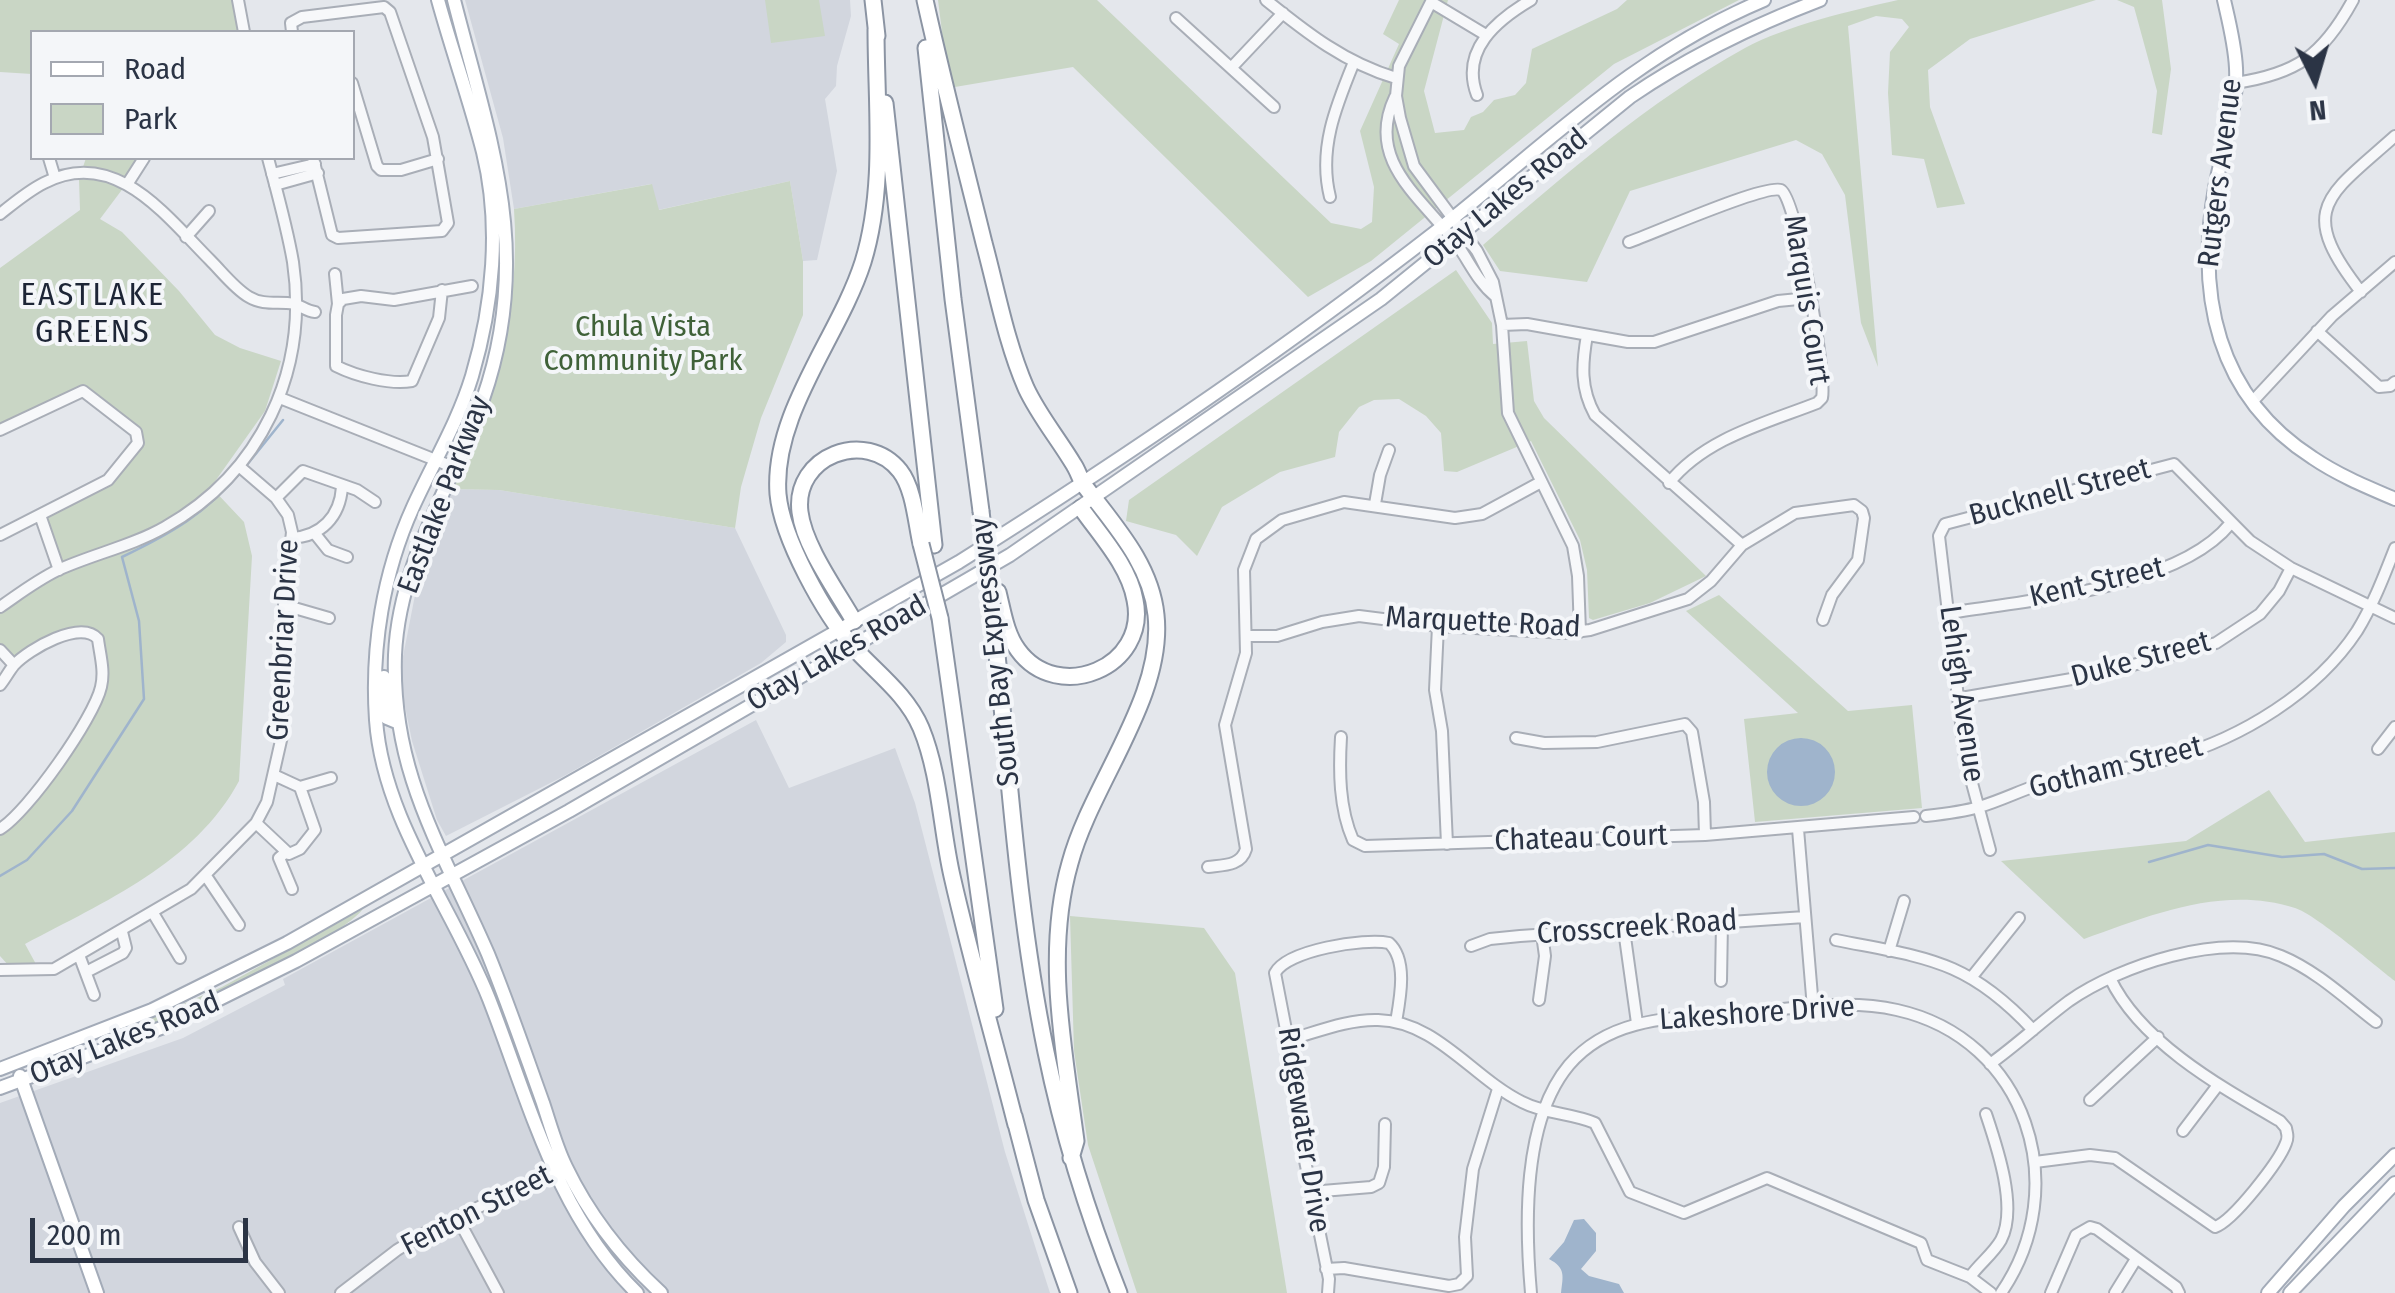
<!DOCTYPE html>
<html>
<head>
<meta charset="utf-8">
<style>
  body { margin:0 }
  #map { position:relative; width:2395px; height:1293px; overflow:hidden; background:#e4e7ec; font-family:"Fira Sans Condensed",sans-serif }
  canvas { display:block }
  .legend { position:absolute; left:30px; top:30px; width:325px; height:130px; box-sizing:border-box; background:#f4f6f9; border:2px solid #a4a8b1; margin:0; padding:12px 18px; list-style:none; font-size:30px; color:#2b3445 }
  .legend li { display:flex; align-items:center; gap:20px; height:50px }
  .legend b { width:50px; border:2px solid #a4a8b1 }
  .north { position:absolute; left:2265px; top:30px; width:100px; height:100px; -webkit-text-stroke:8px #f4f6f9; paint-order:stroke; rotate:175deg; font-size:28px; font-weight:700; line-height:40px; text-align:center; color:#2b3445 }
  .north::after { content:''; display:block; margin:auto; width:35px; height:45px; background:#2b3445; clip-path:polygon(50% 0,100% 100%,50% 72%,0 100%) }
  .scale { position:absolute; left:30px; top:1218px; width:218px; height:45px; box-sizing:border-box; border:5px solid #2b3445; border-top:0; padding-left:12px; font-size:30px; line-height:35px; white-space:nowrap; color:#2b3445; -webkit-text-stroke:8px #f4f6f9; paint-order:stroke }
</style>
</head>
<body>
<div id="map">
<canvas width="2395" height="1293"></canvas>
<ul class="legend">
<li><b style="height:12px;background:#fff"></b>Road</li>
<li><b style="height:28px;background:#c9d6c5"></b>Park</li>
</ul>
<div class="north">N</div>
<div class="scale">200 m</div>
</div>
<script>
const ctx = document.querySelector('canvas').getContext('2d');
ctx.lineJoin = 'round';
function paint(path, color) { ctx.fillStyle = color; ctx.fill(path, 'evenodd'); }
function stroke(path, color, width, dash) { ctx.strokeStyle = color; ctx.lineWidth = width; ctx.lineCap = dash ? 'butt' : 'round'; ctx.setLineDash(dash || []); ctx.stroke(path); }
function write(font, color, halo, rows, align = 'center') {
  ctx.font = font + ' "Fira Sans Condensed",sans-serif'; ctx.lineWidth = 8; ctx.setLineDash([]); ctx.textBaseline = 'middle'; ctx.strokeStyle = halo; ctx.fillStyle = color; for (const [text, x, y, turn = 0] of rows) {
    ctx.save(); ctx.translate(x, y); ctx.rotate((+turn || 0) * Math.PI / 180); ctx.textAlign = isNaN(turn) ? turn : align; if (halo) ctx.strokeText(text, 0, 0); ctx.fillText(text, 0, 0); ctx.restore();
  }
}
paint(new Path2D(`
  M465,0H850L851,16L837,66L836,86L825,99L837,171L817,260L803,261L790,181L658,210L651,184L514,209L503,138Z
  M451,489L499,490L735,528L786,635V642L761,663L566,775L446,836L437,820L412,741L399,677L416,590Z
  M756,720L789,788L895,748L915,803L1005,1152L1050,1293H0V1103L183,1038L285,985L283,979Z`), '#d2d6de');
paint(new Path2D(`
  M0,0H238L244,32H32V74L0,72Z
  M765,0H819L825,36L771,43Z
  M938,0H1097L1331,223L1361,229L1372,222L1374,187L1360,131L1399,44L1383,34L1399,0H1448L1424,91L1435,133L1464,130L1471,117L1483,112L1494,100L1515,95L1526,83L1532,49L1617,9L1627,0H1739L1614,64L1371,261L1308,297L1073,67L949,88Z
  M1898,0H2096L1970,39L1928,70L1930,107L1965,204L1937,208L1924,159L1892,155L1888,93L1890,52L1909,27L1902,19L1876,16L1848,26L1878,367L1861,323L1845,195L1822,154L1796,140L1630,191L1587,282L1500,271L1483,245C1567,173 1648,102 1745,48C1785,26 1853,10 1898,0Z
  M2117,0H2162L2171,69L2162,135L2152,133L2157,91L2134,7Z
  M86,158H141L127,183L100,219L122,232L179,291L215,335L240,348L281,361L265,411L211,487L244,522L252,556L239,781C195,863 104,902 25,944L37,966H9L0,956V830L36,785L87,711L99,680L98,658L92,640L77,632L15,663L0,648V601L60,566L36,514L110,473L133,444L132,433L85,394L0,428V268L80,210L79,179Z
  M790,181L803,261V315L761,418L741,487L735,528L499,490L451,489C495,396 521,313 514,209L652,184L659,210Z
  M1456,270L1492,323L1493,344L1527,341L1534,401L1544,418L1706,576L1650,603L1593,620L1589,618L1587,570L1580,540L1531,441L1457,472L1444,471L1441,433L1426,416L1399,399L1374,400L1359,407L1339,432L1335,457L1280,472L1222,507L1197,556L1176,535L1126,521L1129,500Z
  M1719,595L1848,711L1912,705L1922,808L1755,822L1744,719L1798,713L1686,611Z
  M2269,790L2305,842L2395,832V981C2374,965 2315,914 2295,908C2223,885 2151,915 2084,939L2001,861L2186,841Z
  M363,909C335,944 144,1035 96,1047L115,1034L222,987Z
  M1070,916L1204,928L1235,973L1287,1293H1137L1088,1145L1074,1051Z`), '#c9d6c5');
paint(new Path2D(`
  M1767 772a34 34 0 1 1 68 0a34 34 0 1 1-68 0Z
  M1584,1219L1596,1233V1251L1581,1269L1589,1276L1619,1284L1624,1293H1561C1563,1276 1566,1268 1549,1259L1564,1242L1574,1220Z`), '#9fb4cc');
stroke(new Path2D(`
  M246,466L283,420
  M2149,862L2208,845L2282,857L2324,854L2362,869L2395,868
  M0,876L27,860L72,811L144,699L139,621L122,557C172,533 205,514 241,472`), '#9fb4cc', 2.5);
const minor = new Path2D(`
  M238,0L244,32
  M1266,0C1307,33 1345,63 1396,78
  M1432,0L1399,66L1396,96L1400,118L1414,166L1477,251L1493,282L1502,325L1508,413L1573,546L1578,576L1580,632
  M1431,2L1486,35
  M1176,18L1274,107
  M292,32L291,23L302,17L384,7L390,12L433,137L448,223L442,231L338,238L332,235L313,158
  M1232,67L1283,13
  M352,83L377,166L381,170H401L438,159
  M2235,83C2297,74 2323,55 2353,0
  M1477,95C1460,50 1497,20 1531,0
  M1395,97C1364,162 1424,199 1458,246C1470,263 1478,282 1495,296
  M49,158L55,178
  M272,174L315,164
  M128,183L144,158
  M275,185L318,173
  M1330,197C1318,149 1336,106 1354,62
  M0,214C14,203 28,191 44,183C115,146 166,216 210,260C222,272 235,289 249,297C264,306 279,301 294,304C302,306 306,311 315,312
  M186,237L209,211
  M1629,242C1653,234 1764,184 1781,190C1796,195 1827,376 1822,398L1817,403C1766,423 1705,438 1669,483
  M335,274L338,304
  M442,290L439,318L412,381C390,385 356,376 336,366V315L338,304L343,299L361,296L394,300L472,286
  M2361,292C2295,208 2328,196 2395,136
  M1502,325L1527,324L1628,342H1654L1778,301L1809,298
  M2317,331L2379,387L2390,386L2395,382
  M1587,335C1582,364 1580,388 1595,415L1742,545
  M280,398L453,467
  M2252,402L2332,316L2395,262
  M0,430L83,391L136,432L138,443L108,480L0,535
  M276,498L303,471L357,490L375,502
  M1375,504L1380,475L1389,450
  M40,515L59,570
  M316,535L328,550L347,557
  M292,538C321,536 340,517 342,487
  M284,605L329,618
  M0,607C19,594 37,580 58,570C93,554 132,546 165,527C261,473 309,371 293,262C287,227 277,192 268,158
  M1950,613C2029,600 2178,588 2230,524
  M1438,626L1435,690L1442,731L1447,844
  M1247,636H1277L1322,622L1359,616L1438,626L1567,633L1590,630L1688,599L1711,581L1742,545L1795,513L1854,505L1862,511L1864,518L1858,560L1832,595L1823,620
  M0,650L14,665
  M0,685C5,679 9,671 14,665C29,649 81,619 98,639C100,655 105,671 101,687C94,718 28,812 0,829
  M1961,698L2095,675L2216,643L2260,614L2279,591L2291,568
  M1341,737C1339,771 1339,808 1353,840L1365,846L1705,835L1914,817
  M1516,738L1544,743L1597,742L1685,724L1692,732L1704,802L1705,835
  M2378,749L2395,727
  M300,787L331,778
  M1926,816C1944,814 1962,812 1979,807C2006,799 2031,785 2058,779C2095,771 2134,769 2171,758C2241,738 2316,693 2357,631C2373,605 2384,576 2395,548
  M256,823L289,854L300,849L315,830L300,787L274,775
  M1798,829L1813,1008
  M1990,850L1965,757L1939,536L1945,524L2174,464L2250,541L2291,568L2395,618
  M285,853L279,858L292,889
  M1208,867C1224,865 1241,866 1246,849L1225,725L1246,653L1244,570L1256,539L1282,520L1344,502L1455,518L1482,514L1541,482
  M206,876L239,925
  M153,913L180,958
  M1624,930L1637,1023
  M1836,940C1926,958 1967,959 2033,1030
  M1471,946L1490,939L1520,936L1805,917
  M1889,951L1904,901
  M79,955L94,995
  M0,970L54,969L191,889L256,823L267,802L282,736L281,635L292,532L288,515L276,498L240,467
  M88,971L123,953L126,948L122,932
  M1971,978L2019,918
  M1721,981L1722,923
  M1539,1000L1545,956L1542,934
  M1288,1040C1317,1032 1348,1019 1378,1020C1436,1021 1473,1078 1522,1102C1545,1114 1571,1113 1595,1123L1630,1192L1684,1213L1767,1178L1921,1243L1927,1260L1970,1277L1991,1293
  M1990,1064C2018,1044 2042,1021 2069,1001C2119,966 2222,931 2281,956C2317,971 2346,999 2376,1022
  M2090,1100L2158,1037
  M2183,1131L2218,1085
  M2035,1162L2090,1155L2115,1158L2215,1227C2233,1221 2279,1162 2286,1143C2289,1136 2287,1135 2286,1128L2280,1121C2221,1087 2140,1042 2110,978
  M1310,1192L1371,1187L1379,1183L1384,1167L1385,1124
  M457,1217L498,1293
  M239,1227L255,1262L279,1293
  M1326,1269L1344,1268L1449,1286L1459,1284L1467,1276L1465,1237L1473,1169L1498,1089
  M1970,1277C1979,1264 1993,1254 2001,1240C2018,1208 1997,1147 1986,1114
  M341,1293L397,1250L425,1233L560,1168
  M1328,1293L1329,1279L1300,1136L1288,1040L1275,973C1287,950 1364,938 1389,943C1408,960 1400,999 1396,1022
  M1531,1293C1525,1225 1522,1121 1569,1065C1610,1017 1672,1018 1730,1014C1784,1010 1844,998 1897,1010C2027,1039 2074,1187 2001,1293
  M2051,1293L2076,1235L2090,1227L2097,1229L2176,1287L2179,1293
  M2115,1293L2136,1259`);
const major = new Path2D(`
  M438,0C452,51 470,101 483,152C501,225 493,305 472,376C458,422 433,463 413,507C383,573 371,648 376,720C383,820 453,908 489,999C529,1101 556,1214 637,1293
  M454,0C490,141 534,253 483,399C453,484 399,561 395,655C391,774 443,850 488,954C508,1003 525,1053 543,1103C550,1124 556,1147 566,1167C589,1215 622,1257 661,1293
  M2224,0C2229,22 2235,45 2236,68C2238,109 2222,149 2215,188C2196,294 2216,396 2313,458C2338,475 2367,487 2395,499
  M384,677L387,718L399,723
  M0,1069L152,1010L287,943L959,562C1123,459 1285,349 1438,230C1547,144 1633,55 1764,0
  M20,1076L97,1293
  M0,1088L161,1028L296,961L569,811L1010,555L1381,299L1630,97C1690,56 1752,26 1820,0
  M2268,1293L2344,1206L2395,1155
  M2290,1293L2395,1183`);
const highway = new Path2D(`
  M873,0L877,36
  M925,0C943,81 964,162 984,243C997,291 1006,342 1026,388C1039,416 1058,438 1074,465C1078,471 1080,479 1084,485C1114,525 1151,564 1156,615C1165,697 1091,784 1070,863C1044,953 1064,1050 1076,1141L1071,1158
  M876,29C876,106 886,187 863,262C839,337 772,413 778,494C782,538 824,614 854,648C878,674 907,695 921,728C940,774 941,828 952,876C971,960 995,1042 1016,1125
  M926,48L953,299L981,511
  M885,103L934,545
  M998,592C1003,612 1006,634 1018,650C1058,705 1149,667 1135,600C1129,566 1100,535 1081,508
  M992,605C1008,754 1016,906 1046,1052C1063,1135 1088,1215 1119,1293
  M940,618L995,1009
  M854,621C837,591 804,546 800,512C793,456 866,428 900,471C914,489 916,522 921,544
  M1014,1116L1036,1200L1069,1293`);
stroke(minor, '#a9aeb7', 14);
stroke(major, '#a3abb8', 16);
stroke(highway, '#8b94a3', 19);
stroke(minor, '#f7f8fa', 10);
stroke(major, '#fff', 12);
stroke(highway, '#fff', 15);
const highwayBridge = new Path2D(`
  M981,511L992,605
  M921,544L940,618`);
stroke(highwayBridge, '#8b94a3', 19, []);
stroke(highwayBridge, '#fff', 15);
write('30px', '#2b3445', '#f4f6f9', [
  ["Rutgers Avenue",2221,173,-83],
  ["Otay Lakes Road",1506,199,-39],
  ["Marquis Court",1806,300,81],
  ["Bucknell Street",2060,493,-15],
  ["Eastlake Parkway",445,495,-69],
  ["Kent Street",2097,583,-13],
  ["Marquette Road",1483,623,3],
  ["Greenbriar Drive",284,640,-87],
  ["South Bay Expressway",996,652,-96],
  ["Otay Lakes Road",837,654,-30],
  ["Duke Street",2141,660,-15],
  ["Lehigh Avenue",1961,694,82],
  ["Gotham Street",2116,768,-14],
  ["Chateau Court",1581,839,-2],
  ["Crosscreek Road",1637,928,-4],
  ["Lakeshore Drive",1757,1014,-4],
  ["Otay Lakes Road",125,1039,-22],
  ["Ridgewater Drive",1303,1130,81],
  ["Fenton Street",477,1211,-27]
]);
write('30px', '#3f6138', '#f4f6f9', [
  ["Chula Vista",643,328],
  ["Community Park",643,362]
]);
ctx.letterSpacing = '2.5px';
write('32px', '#1d2536', '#f4f6f9', [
  ["EASTLAKE",93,296],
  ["GREENS",93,333]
]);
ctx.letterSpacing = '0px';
</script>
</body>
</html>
